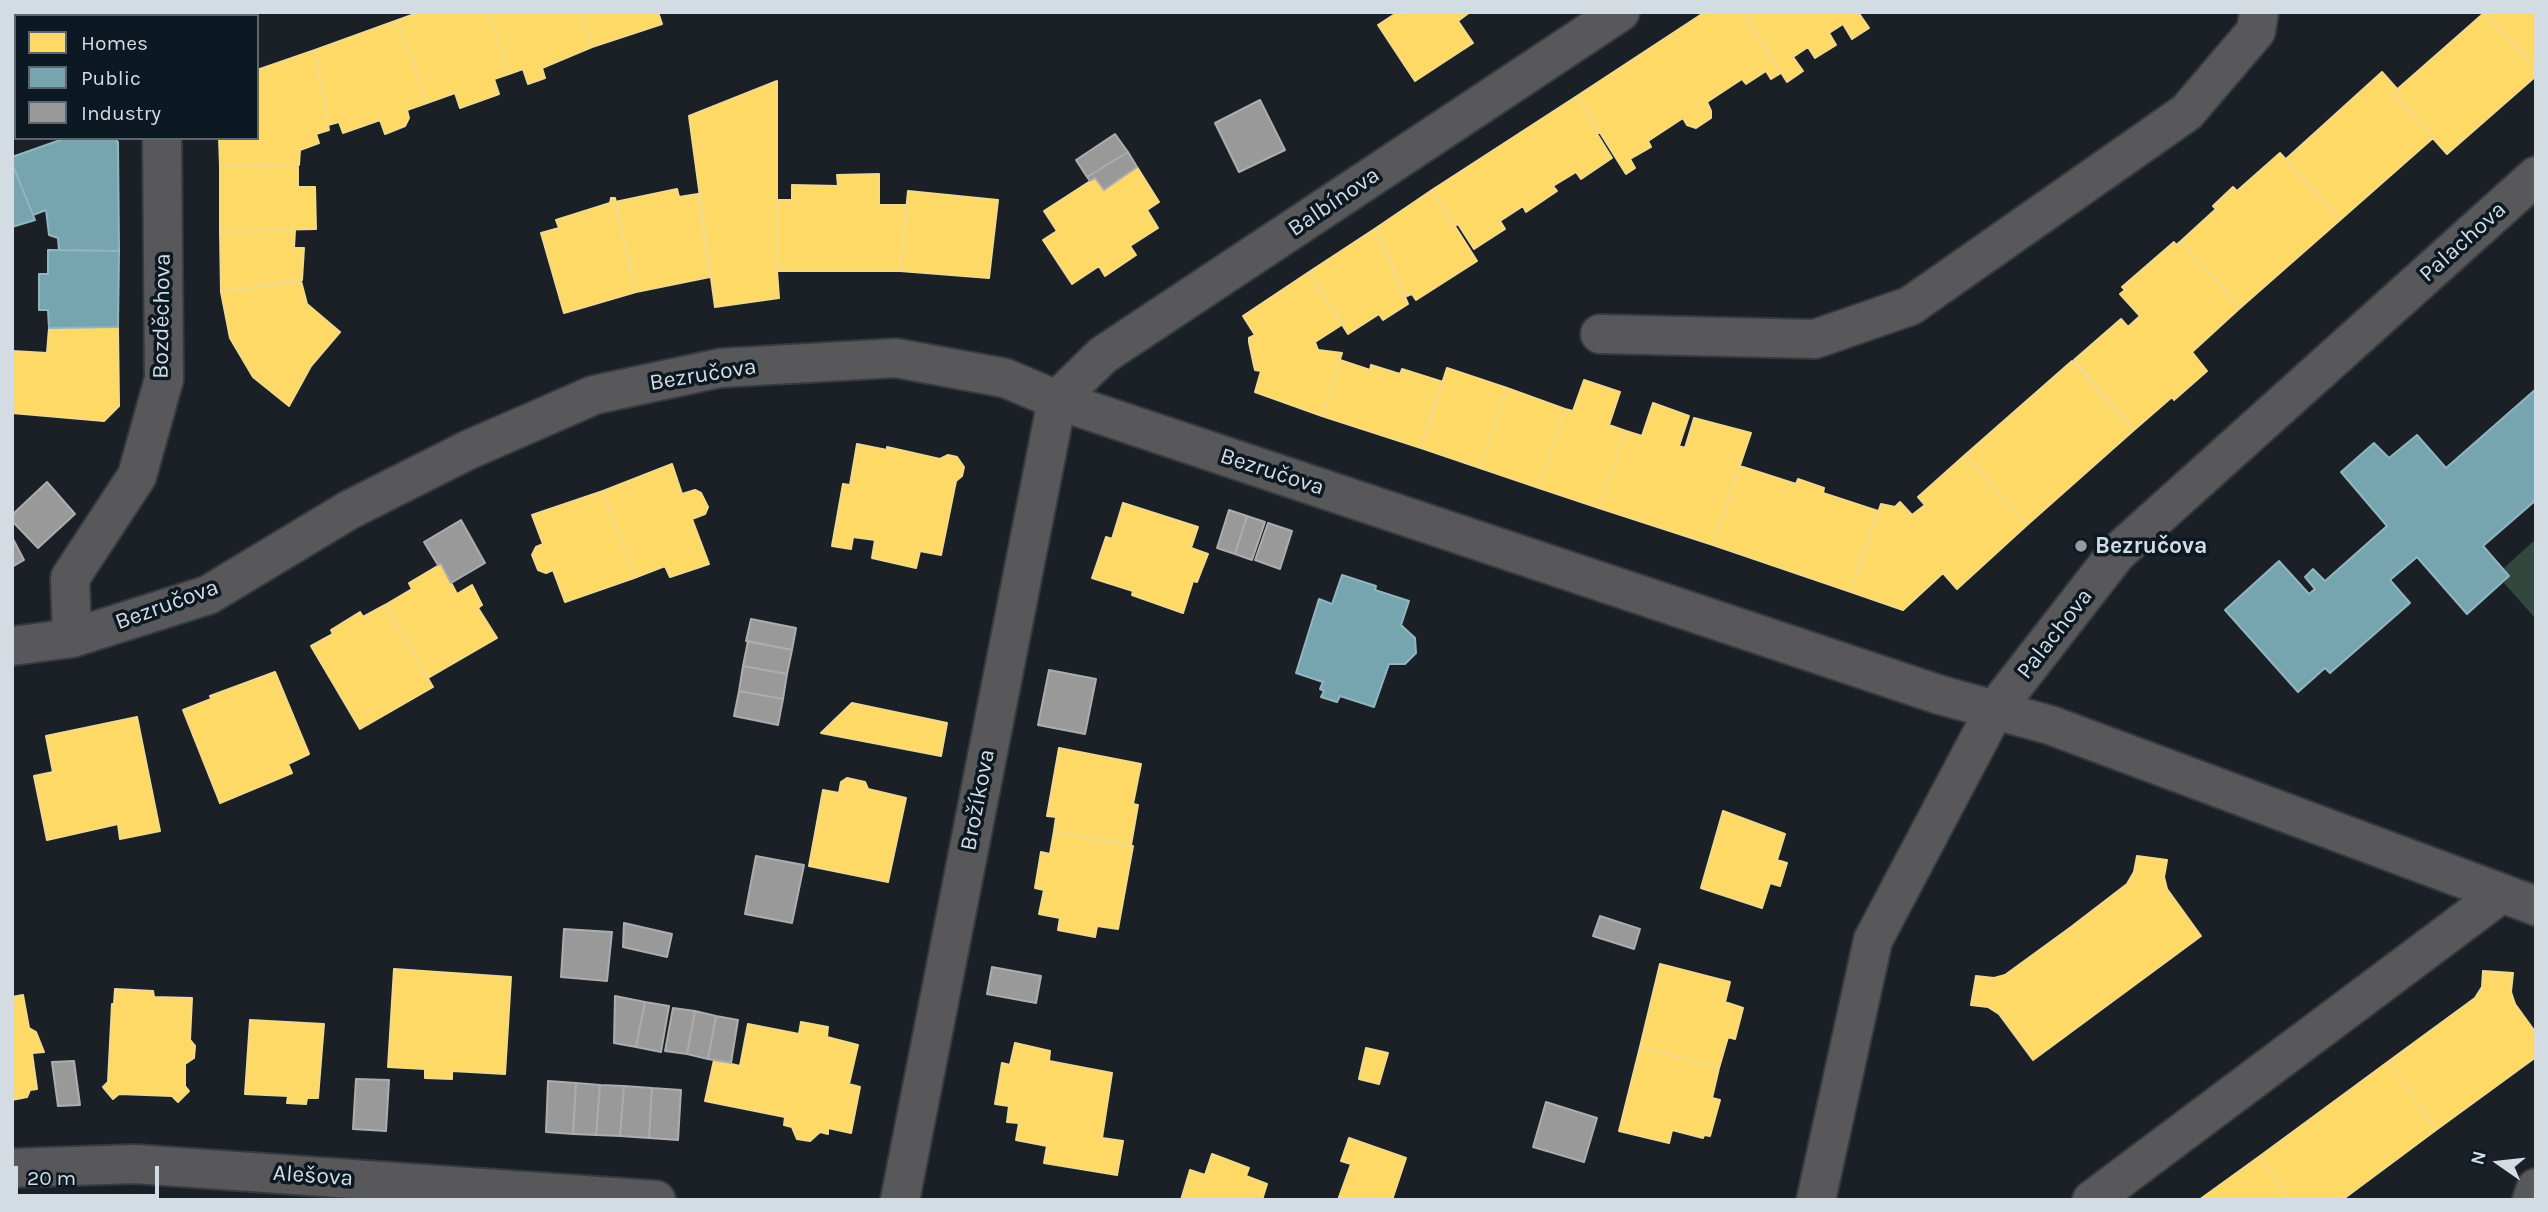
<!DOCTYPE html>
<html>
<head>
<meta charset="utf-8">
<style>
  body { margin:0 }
  #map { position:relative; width:2548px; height:1212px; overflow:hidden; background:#1a2026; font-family:Karla,sans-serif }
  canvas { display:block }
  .frame { position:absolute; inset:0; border:14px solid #d4dce3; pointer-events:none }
  .legend { position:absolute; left:14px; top:14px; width:245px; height:126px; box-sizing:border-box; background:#0c1822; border:2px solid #5c666f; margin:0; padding:9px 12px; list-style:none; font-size:21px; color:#d4dce3 }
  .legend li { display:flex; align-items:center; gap:14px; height:35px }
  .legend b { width:35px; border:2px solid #5c666f }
  .north { position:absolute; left:2464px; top:1128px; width:70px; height:70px; -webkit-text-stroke:5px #0c1822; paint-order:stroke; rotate:284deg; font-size:19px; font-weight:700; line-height:28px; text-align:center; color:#d4dce3 }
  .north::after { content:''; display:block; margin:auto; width:24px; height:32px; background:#d4dce3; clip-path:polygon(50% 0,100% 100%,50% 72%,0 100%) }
  .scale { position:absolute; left:14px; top:1166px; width:145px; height:32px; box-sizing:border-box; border:4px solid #d4dce3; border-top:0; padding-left:9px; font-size:21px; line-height:24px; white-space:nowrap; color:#d4dce3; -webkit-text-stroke:5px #0c1822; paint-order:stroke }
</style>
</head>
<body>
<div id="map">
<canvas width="2548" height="1212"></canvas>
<div class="frame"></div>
<ul class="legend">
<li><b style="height:19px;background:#ffd966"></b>Homes</li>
<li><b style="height:19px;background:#76a5af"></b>Public</li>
<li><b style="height:19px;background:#999"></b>Industry</li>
</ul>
<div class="north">N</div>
<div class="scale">20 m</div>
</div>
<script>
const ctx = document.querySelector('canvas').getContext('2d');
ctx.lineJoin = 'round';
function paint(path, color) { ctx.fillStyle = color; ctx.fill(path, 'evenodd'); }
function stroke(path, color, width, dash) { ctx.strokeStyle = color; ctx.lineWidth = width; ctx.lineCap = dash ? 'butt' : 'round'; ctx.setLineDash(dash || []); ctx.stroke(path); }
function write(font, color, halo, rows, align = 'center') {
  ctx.font = font + ' Karla,sans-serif'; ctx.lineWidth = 7; ctx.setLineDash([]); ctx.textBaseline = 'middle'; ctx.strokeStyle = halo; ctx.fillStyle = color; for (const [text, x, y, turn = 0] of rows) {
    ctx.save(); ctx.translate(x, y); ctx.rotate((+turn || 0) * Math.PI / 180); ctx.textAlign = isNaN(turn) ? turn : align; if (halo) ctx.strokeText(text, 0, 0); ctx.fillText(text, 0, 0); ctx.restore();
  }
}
paint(new Path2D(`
  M2536,539V619L2504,583L2509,576L2504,568Z`), '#32483e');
const homes = new Path2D(`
  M420,12H488L509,74L494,79L499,94L460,108L455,93L427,103L398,20Z
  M488,12H581L592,47L542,68L545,78L528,84L523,69L509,74Z
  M581,12H658L662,24L592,47Z
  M1398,12H1470L1458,21L1473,43L1415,81L1378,25Z
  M1705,12H1743L1781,73L1771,79L1766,71L1746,84L1742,79L1707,102L1711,111V118L1696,128L1687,125L1683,118L1648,141L1651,147L1630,159L1635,168L1626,174L1577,96Z
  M1743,12H1858L1869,28L1852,39L1843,24L1829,33L1836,45L1815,58L1808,47L1793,57L1803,71L1787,82Z
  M2536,12V69L2484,13Z
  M2484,13L2536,69V76L2447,154L2393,93Z
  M398,20L427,103L407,110L409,118L405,126L385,134L380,120L343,133L339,122L328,125L315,50Z
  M315,50L329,130L316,134L319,143L300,150L299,165L220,166L219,138H257V70Z
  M2382,72L2398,90L2393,93L2433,138L2340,220L2286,159Z
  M777,81V271L779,298L715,307L689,116Z
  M1577,96L1600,132L1597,134L1612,158L1581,179L1576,172L1553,186L1557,191L1526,212L1523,206L1500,221L1505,229L1474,249L1458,224L1455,226L1432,190Z
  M2280,153L2340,220L2240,308L2181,241L2216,209L2213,206L2233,187L2237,191Z
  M298,165V187H315L316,229L220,231V166Z
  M1137,167L1159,202L1147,210L1158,228L1130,246L1136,255L1105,276L1099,266L1072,284L1043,240L1057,231L1044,211L1095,178L1104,190Z
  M879,174V205H907L900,271H777V200H792V185L838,186L837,175Z
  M677,189L679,197L698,194L710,277L636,292L615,202Z
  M1432,190L1477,261L1416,300L1412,294L1404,297L1376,228Z
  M908,191L998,200L989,278L900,271Z
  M611,198H615L636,292L564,313L541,233L559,228L556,220L610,203Z
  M1376,228L1408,304L1383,320L1379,314L1348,334L1309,272Z
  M295,230L294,248H304L302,280L221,292L220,231Z
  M2181,241L2240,308L2192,352L2207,371L2174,400L2172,397L2134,430L2074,360L2121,319L2128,327L2140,316L2120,294L2125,290L2122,287L2174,242L2176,245Z
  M1309,272L1343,324L1315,342L1318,350L1342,353L1322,416L1255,392L1261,371L1255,370L1254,366L1249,342V338L1255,335L1243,316Z
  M301,281L307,304L340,332L311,366L289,406L253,377L230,338L221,292Z
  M118,327L119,406L104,421L12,413V351L47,353L49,328Z
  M1340,360L1370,370L1371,365L1400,374L1402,369L1443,382L1421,448L1322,416Z
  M2072,361L2134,430L2027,525L1965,455Z
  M1447,368L1507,388L1480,468L1421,448Z
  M1584,380L1620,392L1609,425L1626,431L1599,508L1539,488L1565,409L1573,411Z
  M1507,388L1565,409L1539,488L1480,468Z
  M1653,403L1689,416L1679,446L1685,448L1694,418L1751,433L1713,545L1599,508L1626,431L1642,436Z
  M857,444L887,450V447L940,459L948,455L957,457L964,467L962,476L956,481L941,555L920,551L916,568L872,558L875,540L853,537L851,549L832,546L843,484L850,485Z
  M1965,455L2027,525L1957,589L1943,573L1903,610L1851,592L1881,504L1895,507L1900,502L1912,515L1925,505L1918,497Z
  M672,464L682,494L695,490L701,493L708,507L705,514L692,519L709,564L670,577L665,566L634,578L603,491Z
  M1740,466L1796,484L1798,479L1824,488L1823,493L1878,511L1851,592L1713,545Z
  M603,491L634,578L565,602L553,570L546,573L538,570L532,555L536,547L543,544L532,515Z
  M1123,503L1198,527L1191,548L1208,554L1197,582L1193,581L1183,613L1132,595L1133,591L1092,578L1106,537L1112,539Z
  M441,564L457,594L472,585L482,605L478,608L497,638L428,678L385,605L412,589L409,583Z
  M385,605L433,687L360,729L311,646L333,634L331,630L360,612L363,617Z
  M275,672L309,754L288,764L292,773L220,803L183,710L211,699L210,696Z
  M852,703L947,723L941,756L821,733Z
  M137,717L160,831L120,839L118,824L47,840L34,776L53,772L46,736Z
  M1059,748L1141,764L1133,804L1138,805L1131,845L1054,831L1056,817L1047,816Z
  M847,778L865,782L868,789L906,798L888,882L809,866L823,790L839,793L841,782Z
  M1723,811L1785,834L1777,860L1787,863L1780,886L1770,883L1762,908L1701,888Z
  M1054,831L1133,846L1118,929L1097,926L1095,937L1058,930L1060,918L1039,914L1044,890L1035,888L1041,852L1050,854Z
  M2137,856L2167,860L2164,877L2167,889L2201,936L2033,1060L1999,1014L1988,1007L1971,1005L1976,976L1994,978L2005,975L2071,927L2127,884L2134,872Z
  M1660,964L1730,982L1725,1002L1743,1008L1735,1039L1728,1037L1719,1068L1640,1047Z
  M394,969L511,977L505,1074L452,1071V1079L425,1078V1069L388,1067Z
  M2483,971L2513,973L2511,992L2515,1004L2536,1033V1057L2436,1130L2389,1061L2475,998L2482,987Z
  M115,989L153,991L154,997L192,998L190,1040L195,1046L194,1058L185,1064V1086L189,1091L178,1102L172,1096L119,1094L113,1099L103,1087L108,1082L112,1004H114Z
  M23,995L29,1028L36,1032L44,1052L32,1053L37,1089L30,1090L27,1097L12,1100V997Z
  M250,1020L324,1024L318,1098H307L306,1104L287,1103L288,1096L245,1094Z
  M801,1022L828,1027L827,1037L858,1045L849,1084L860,1087L851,1133L828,1128V1134L820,1132L810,1141L797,1139L792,1127L784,1125L785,1117L705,1101L714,1060L740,1066L748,1024L799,1034Z
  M1015,1043L1050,1051L1049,1061L1112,1073L1102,1138L1123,1141L1117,1175L1044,1163L1047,1146L1016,1140L1019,1123L1007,1122L1009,1106L995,1104L1002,1063L1010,1065Z
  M1640,1047L1719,1068L1712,1098L1720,1100L1710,1136L1704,1135L1703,1138L1672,1130L1669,1143L1619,1131Z
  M1366,1048L1388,1053L1379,1084L1359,1079Z
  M2389,1061L2436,1130L2342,1200H2289L2260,1156Z
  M1349,1138L1406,1158L1392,1200H1338L1351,1164L1341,1161Z
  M1212,1154L1249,1168L1246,1176L1267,1184L1262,1200H1181L1190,1170L1205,1175Z
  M2260,1156L2289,1200H2199Z`);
paint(homes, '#ffd966');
stroke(homes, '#f2da8c', 2);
const public = new Path2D(`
  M66,138H114L118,142L119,251L59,250L58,238L49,235L46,210L33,215L12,163V157Z
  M12,163L35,220L12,227Z
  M48,250L119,251L118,327L49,328L48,310H39V274H48Z
  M2536,389V500L2483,546L2509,576L2467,614L2417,557L2390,580L2410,603L2330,673L2325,668L2298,692L2225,610L2279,561L2309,594L2315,589L2305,577L2313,569L2325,581L2387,526L2341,472L2374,443L2389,458L2417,435L2446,468Z
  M1342,575L1376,586L1375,590L1409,601L1401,625L1415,638L1416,653L1405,664H1389L1374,707L1340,696L1337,702L1321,697L1324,691L1320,689L1323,682L1296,673L1319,599L1332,604Z`);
paint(public, '#76a5af');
stroke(public, '#92b6bf', 2);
const industry = new Path2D(`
  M1260,100L1285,150L1239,172L1215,123Z
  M1115,134L1128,152L1087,177L1076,160Z
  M1128,152L1137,167L1104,190L1095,178L1090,181L1087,177Z
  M47,482L75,514L38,548L12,521V515Z
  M1229,510L1247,516L1235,554L1217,548Z
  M1247,516L1265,522L1252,560L1235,554Z
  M461,520L485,563L451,583L441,564L438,565L424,542Z
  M1268,523L1292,531L1280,569L1255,560Z
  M12,537L24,560L12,567Z
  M751,619L796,628L792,650L746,641Z
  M748,641L792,650L787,674L743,666Z
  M743,666L787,674L783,699L739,691Z
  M1049,670L1096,679L1085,734L1038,725Z
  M739,691L783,699L778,725L734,716Z
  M756,856L804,865L792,923L745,914Z
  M1600,916L1640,929L1634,949L1593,936Z
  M624,923L672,934L667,957L623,947Z
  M564,929L612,932L607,981L561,977Z
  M992,967L1041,976L1036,1003L987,994Z
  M615,996L645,1002L636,1047L614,1043Z
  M645,1002L669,1006L661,1052L636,1047Z
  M673,1008L695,1011L687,1054L665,1051Z
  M695,1011L716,1016L708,1059L687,1054Z
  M716,1016L738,1020L731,1063L708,1059Z
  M74,1061L80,1105L58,1106L52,1062Z
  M356,1079L389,1080L386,1131L353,1129Z
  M548,1081L576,1083L573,1134L546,1132Z
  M576,1083L600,1085L596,1135L573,1134Z
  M600,1085L624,1086L620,1136L596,1135Z
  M624,1086L652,1088L649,1138L620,1136Z
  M652,1088L681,1090L678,1140L649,1138Z
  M1546,1102L1597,1118L1584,1162L1533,1147Z`);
paint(industry, '#999');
stroke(industry, '#abadaf', 2);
const minor = new Path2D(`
  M149,12V16
  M90,16L100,12
  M12,43L16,42
  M1600,334L1815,339L1910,306L2187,112L2256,31L2259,12
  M1057,400L1103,355L1620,12
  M72,638L70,578L137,476L164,379L162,138
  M12,646L72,638L208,595L349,510L468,450L594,395L720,368L896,358L1005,378L1057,400L1940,695L2050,725L2536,906
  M12,1168L135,1164L656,1200
  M900,1200L1057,400
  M1816,1200L1873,940L1994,711L2116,554L2536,176
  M2092,1200L2502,893
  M2532,1200L2536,1188`);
stroke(minor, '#353a40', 42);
stroke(minor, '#585759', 38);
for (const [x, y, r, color] of [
  [2081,546,7,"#939aa1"]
]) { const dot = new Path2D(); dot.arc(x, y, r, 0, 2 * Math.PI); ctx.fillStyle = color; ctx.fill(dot); stroke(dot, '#0c1822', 2.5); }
write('23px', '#d4dce3', '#0c1822', [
  ["Balbínova",1334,202,-34],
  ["Palachova",2463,242,-42],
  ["Bozděchova",162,316,-89],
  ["Bezručova",703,375,-9],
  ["Bezručova",1272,472,18],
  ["Bezručova",167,605,-20],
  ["Palachova",2055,634,-52],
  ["Brožíkova",978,800,-79],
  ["Alešova",313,1176,4]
]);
write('bold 23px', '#d4dce3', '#0c1822', [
  ["Bezručova",2095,546]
], 'left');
</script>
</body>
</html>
